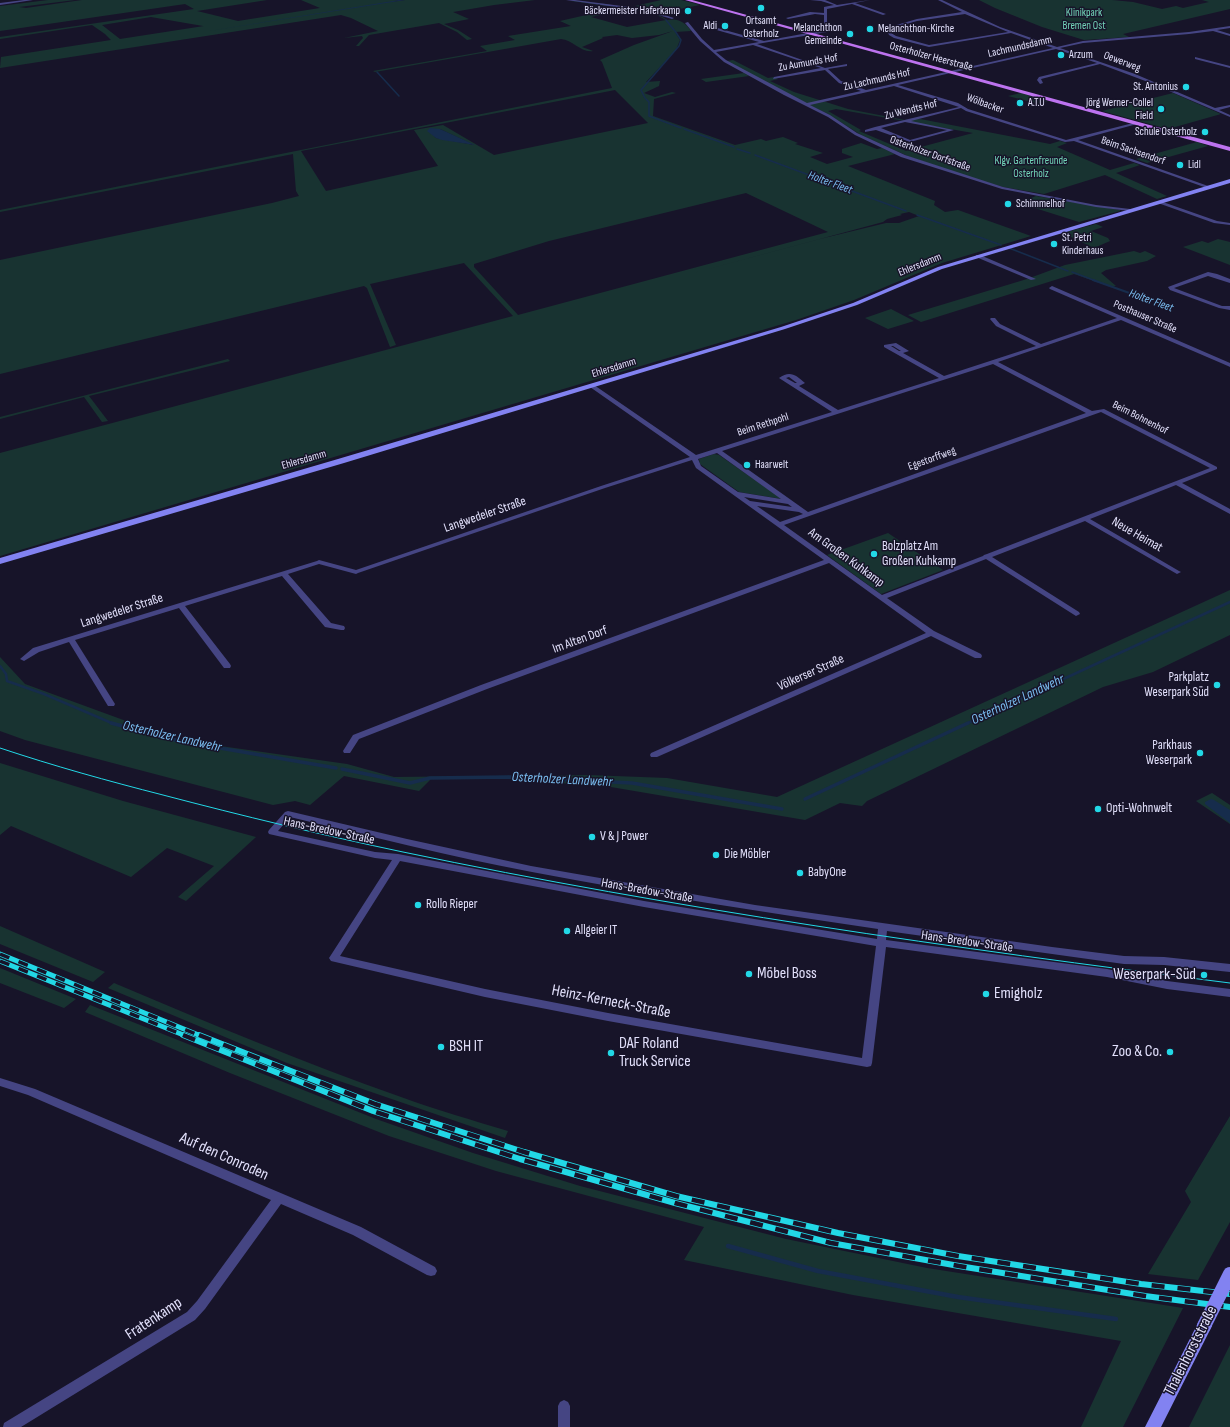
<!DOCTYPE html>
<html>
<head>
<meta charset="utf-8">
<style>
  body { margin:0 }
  canvas { display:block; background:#171429 }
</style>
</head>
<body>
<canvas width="1230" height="1427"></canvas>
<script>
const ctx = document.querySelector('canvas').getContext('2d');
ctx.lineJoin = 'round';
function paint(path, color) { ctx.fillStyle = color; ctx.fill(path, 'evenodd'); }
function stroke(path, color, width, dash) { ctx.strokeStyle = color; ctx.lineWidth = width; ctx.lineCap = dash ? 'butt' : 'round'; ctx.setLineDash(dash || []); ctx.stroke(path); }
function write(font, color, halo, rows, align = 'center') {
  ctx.font = font + ' "Sofia Sans Condensed",sans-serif'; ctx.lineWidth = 3; ctx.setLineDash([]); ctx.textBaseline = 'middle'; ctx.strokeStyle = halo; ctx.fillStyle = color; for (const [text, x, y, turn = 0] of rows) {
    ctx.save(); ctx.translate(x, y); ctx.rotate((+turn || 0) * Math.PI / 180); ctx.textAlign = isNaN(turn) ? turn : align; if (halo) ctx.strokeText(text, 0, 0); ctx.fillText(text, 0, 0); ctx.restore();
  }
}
paint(new Path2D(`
  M48,0H75L19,7L26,8L82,0H267L197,11L238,21L320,8L301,0H399L391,2L405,0H535L494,5L453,12L469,19L444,24L458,30L472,39L467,40L457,32L439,23L369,35L359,46H356L363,38L362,36L344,38L378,31L351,18L341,15L0,68L1,57L111,40L105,34L92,25L0,39V37L194,9L185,4L0,31V6ZM151,17L203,26H204L120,39L102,25Z
  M661,0H681L700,5L664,12L635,6Z
  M979,0H1112L1133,2L1162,9L1176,6L1183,8L1209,2L1202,0H1230V9L1123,34L1129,37L1084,40L1042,27L995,8Z
  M571,1C589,1 655,9 667,20C678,18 685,22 691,31L675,32L680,40L676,50L646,82L660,81L659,86L644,93L655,97L672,92L676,93L654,99L653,116L735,145L761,139L766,141L783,137L798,143L795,144L823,153L810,157L827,164L853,157L842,153V149L861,143L877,149L882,148L895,154L848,166L935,201L934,205L945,212L958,210L1031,236L942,263L854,300L796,320L0,556V453L513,316L464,263L370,284L396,345L390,347L367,288L364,286L0,374V260L272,203L299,196L296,191L293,154L0,212V210L612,88L602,62L600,60L634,45L673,31L659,35L632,38L617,35L602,37L603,38L582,47L593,51C581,53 573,40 561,39L375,72L373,71L487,51L480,46L515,40L508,36L571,26L560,21L617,8L627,9L591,17L627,27L666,20L655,14L643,11ZM615,90L648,123L494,155L443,125L414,130L438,166L326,191L301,151ZM435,129H440L474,145L436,138L433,135ZM746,193L828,232L518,315L474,267V264L549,241ZM909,212L919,216L899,223H886L820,239L630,290L883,222L887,219L902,215L900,214Z
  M733,60L768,78L774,77L778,79L770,81L794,92L848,109L905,120L915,118L1050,144L1060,141L1067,143L1057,147L1110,170L1134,163L1140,165L1116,173L1167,196L1157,199L1105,175L1044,194L1003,187L978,180L910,157L861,135L828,114L786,94L727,61ZM836,109L973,133L906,151L859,131L861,130L828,111Z
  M744,73L749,76L706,82L701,79Z
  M1021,93L1047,101H1048L1039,104L1008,96Z
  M1173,93L1221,114L1168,129L1102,111Z
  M1197,142L1208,146L1147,163L1136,159Z
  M1036,196L1120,210V211L1079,222L1019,203Z
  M1096,224L1103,227L1091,231L1108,238L1110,241L1094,248L1063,233Z
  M1218,239L1230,242V265L1183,247L1202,241L1208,243Z
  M1134,251L1140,253L1145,251L1156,256L1147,261L1106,270L1101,273L1116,286L1111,287L1074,274L921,322L908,315L1027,279L1065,265Z
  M891,309L914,321L888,329L865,318Z
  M228,359L230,361L89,396L108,421L102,422L84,397L0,419V417Z
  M714,454L719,455L782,499L739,492L700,464L699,459Z
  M888,533L943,570L881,594L827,555Z
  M1230,590V635L1153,672L1103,687L867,801L862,806L840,803L805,820L611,787L496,778L431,779L419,791L344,776L310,805L295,801L273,805L25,740L0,731V657L25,684L178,740L347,764L394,777L588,775L667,778L777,797Z
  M0,763L123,801L256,837L186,901L178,897L214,866L167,848L131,877L11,826L0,835Z
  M1212,793L1230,805V824L1196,801Z
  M0,926L105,972L93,982L0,944Z
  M0,968L76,999L64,1008L0,983Z
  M114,983C209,1023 304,1063 401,1097C436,1110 472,1120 508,1131L505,1138L287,1063L108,988Z
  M90,1005L376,1119L473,1153L580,1186L786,1239L927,1268L1183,1308L1123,1427H1081L1121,1341L853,1295L684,1260L704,1227L496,1171L389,1136L230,1073L85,1012Z
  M1230,1116V1222L1198,1280L1148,1274L1191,1202L1185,1191Z
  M1230,1345V1427H1189Z`), '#183331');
paint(new Path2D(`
  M399,0H405L209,31Z
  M430,128L440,129L475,145L442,140L436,138L427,131Z
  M1211,799L1214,800L1230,810V823L1205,804V802Z`), '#162c4c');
stroke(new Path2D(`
  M666,20L674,30
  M377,72L399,96
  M645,98L641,90L679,46L681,40L675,31
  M646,99L649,102V116L681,128
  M684,129L734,147
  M737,149L750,153
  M755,155L906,211
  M917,215L1001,245
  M1009,248L1068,271
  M1072,272L1096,281`), '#162c4c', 1.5);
stroke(new Path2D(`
  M1093,280L1149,300`), '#162c4c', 2);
stroke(new Path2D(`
  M0,666L6,674L7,681L44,694L114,724
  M966,724L1230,602`), '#162c4c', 2.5);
stroke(new Path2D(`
  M111,723L179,741L336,768
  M342,769L410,783L430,778L509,777L632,783L782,809
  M805,799L968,723`), '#162c4c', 3.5);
stroke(new Path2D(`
  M728,1246L818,1271L958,1297L1116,1319`), '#162c4c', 4.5);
paint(new Path2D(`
  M24,0H33L0,5V3Z
  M566,0H575L645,9L674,18L672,19L645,11Z
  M810,0H825L837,5L870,0L855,3L886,14L883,15L852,4L827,9V32L757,44L825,68L847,64V66L828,69L841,81L866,90L1053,48L1011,33L929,47L894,38L889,35L886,28L917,19L962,12L938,0H942L1000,27L1057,47L1083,41L1189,32L1230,26V28L1217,30L1230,34V36L1213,31L1189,34L1083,43L1060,48L1135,74L1215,108L1230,105V107L1219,110L1230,115V117L1148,82L1100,64L1041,79L1043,83L1040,84L1037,80L1039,77L1097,63L1056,49L898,85L958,103L968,109L1066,140L1137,122V124L1078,140L1211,187L1207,188L1074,141L1065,142L966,111L961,108L911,121L954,130L910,142L876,130L865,132V130L875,127L959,107L894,86L810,105L830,115L857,133L905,155L1003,187L1096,205L1130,209L1132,210L1130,211L1096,207L1002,189L901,157L855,135L828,117L784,95L724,62L700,41L685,23L688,22L702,39L714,50L759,42L713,29L714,27L764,41L824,30V15L815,14L788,19L786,18L810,12L824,13V7L834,5L821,1ZM965,14L1008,32L929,45L896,36L891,33L889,29L917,21ZM753,45L821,68L774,77L773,79L825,70L839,83L861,91L807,103L726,60L716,52ZM905,122L947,130L910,140L881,128Z
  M1195,57L1230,66V68L1195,59Z
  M1160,201L1217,221L1230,223V225L1214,223L1158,203V202Z
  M976,255H980L1036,279L1031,280L976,257Z
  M1208,272L1217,274L1230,279V283L1208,276L1174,288L1222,306H1230V310L1219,308L1170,290L1168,287Z
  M1052,286L1230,363V367L1228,366L1121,320L998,362L1092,411L1104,409L1217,467V469L1182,483L1230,509V514L1176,485L1090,519L1179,571L1181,572L1177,574L1085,521L992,557L1079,612L1080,614L1076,616L986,559L887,598L934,631L981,654L982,656L981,658H975L931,636L657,757H651L650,755L651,753L926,633L829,563L487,689L359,739L350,753H344L343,751L353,735L481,685L824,560L696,468L692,460L605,488L358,573L356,574L319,564L288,574L331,623L344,626L345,628L344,630H341L325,627L282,576L185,606L230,664L231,666L230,668H224L179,608L75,640L115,704L114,706H108L69,642L39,652L24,661L20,659L33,648L317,561L319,560L356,570L601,486L690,457L590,387V385H594L696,455L832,412L779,378C790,370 796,375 805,383L799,386L838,410L939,378L884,347V345L896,343L909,351L903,353L944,376L1036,346L996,326L990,319L991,318H995L1000,324L1041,344L1117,318L1050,289L1049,288ZM891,346H893L901,351H899ZM993,364L1086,413L808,512L722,451ZM789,377L797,383H795L786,378ZM1101,412L1210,468L987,554L984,555L983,556L882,595L784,525ZM717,453L781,499L738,492L701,466L698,459ZM744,497L788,504L792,507L750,501ZM757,506L799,512L803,514L780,522Z
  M288,811L407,839L531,866L755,905L1052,947L1124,956L1164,957L1230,964V972L1164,965L1124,964L887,931L886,940L1107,969L1167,981L1230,989V997L1167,989L1107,977L886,947L872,1063L871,1066L867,1067L608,1021L485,997L331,961L329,958L331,955L392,860L375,858L269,834L268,832L269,830L285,812ZM290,817C370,836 451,857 532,872C647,894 762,912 878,929L877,939L644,901L398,854L375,852L278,831ZM400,861L644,907L876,946L862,1058L608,1013L485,989L340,956Z
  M0,1078L35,1089L361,1227L435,1267L437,1271L435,1275L431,1276L427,1275L353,1235L281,1204L205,1309L195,1320L21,1427H3L4,1423L187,1312L197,1301L271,1200L28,1095L0,1086Z
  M564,1400L568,1402L570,1406V1427H558V1406L560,1402Z`), '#454583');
paint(new Path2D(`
  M1230,179V183L942,269L857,305L785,329L344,463L0,564V558L338,459L781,327L853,303L938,267Z
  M1204,1319L1209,1321L1212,1326L1161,1427H1145L1199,1321Z`), '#8282f1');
paint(new Path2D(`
  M685,0H692L1230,147V151Z`), '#bd73ef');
stroke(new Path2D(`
  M0,748C54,766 108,781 163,795C243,816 322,835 403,852C676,909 953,948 1230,983`), '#22d8e6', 1);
const railFar1 = new Path2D(`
  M0,954L201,1036
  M0,961L186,1036`);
const rail = new Path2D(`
  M183,1035L373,1111L520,1159L675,1203L831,1243L959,1266L1145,1296L1230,1307
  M199,1035L375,1104L524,1152L676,1196L838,1233L958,1256L1141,1284L1230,1294`);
stroke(railFar1, '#22d8e6', 5);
stroke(rail, '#22d8e6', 6);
stroke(railFar1, '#171429', 3.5, [10]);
stroke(rail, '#171429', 4.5, [13]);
stroke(new Path2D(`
  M1204,1326L1230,1274`), '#8282f1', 14);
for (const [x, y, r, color] of [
  [761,8,4,"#22d8e6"],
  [688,11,4,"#22d8e6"],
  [725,26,4,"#22d8e6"],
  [870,29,4,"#22d8e6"],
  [850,34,4,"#22d8e6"],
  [1061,55,4,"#22d8e6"],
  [1186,87,4,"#22d8e6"],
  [1020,103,4,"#22d8e6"],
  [1161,109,4,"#22d8e6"],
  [1205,132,4,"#22d8e6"],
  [1180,165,4,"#22d8e6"],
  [1008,204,4,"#22d8e6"],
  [1054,244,4,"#22d8e6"],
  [747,465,4,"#22d8e6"],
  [874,554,4,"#22d8e6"],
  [1217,685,4,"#22d8e6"],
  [1200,753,4,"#22d8e6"],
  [1098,809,4,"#22d8e6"],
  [592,837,4,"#22d8e6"],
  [716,855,4,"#22d8e6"],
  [800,873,4,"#22d8e6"],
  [418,905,4,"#22d8e6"],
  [567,931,4,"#22d8e6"],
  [749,974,4,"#22d8e6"],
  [1204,975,4,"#22d8e6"],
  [986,994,4,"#22d8e6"],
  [441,1047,4,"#22d8e6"],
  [1170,1052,4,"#22d8e6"],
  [611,1053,4,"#22d8e6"]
]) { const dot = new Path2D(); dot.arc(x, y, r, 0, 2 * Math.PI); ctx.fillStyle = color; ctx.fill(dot); stroke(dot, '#171429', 1.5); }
write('11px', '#e2e0fb', '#171429', [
  ["Bäckermeister Haferkamp",680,11,"right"],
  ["Ortsamt",761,21,"center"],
  ["Osterholz",761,34,"center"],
  ["Aldi",717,26,"right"],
  ["Melanchthon",842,28,"right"],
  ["Gemeinde",842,41,"right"],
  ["Melanchthon-Kirche",878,29],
  ["Arzum",1069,55],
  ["St. Antonius",1178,87,"right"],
  ["A.T.U",1028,103],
  ["Jörg Werner-Collel",1153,103,"right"],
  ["Field",1153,116,"right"],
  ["Schule Osterholz",1197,132,"right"],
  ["Lidl",1188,165],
  ["Schimmelhof",1016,204],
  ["St. Petri",1062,238],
  ["Kinderhaus",1062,251],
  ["Haarwelt",755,465]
], 'left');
write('11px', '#73d5b9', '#171429', [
  ["Klinikpark",1084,13],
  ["Bremen Ost",1084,26],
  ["Klgv. Gartenfreunde",1031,161],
  ["Osterholz",1031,174]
]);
write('11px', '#e2e0fb', '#171429', [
  ["Lachmundsdamm",1020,47,-13],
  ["Osterholzer Heerstraße",931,57,15],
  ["Oewerweg",1122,62,21],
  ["Zu Aumunds Hof",808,63,-10],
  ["Zu Lachmunds Hof",877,80,-13],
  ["Wölbacker",985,104,20],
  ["Zu Wendts Hof",911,110,-14],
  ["Beim Sachsendorf",1133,151,19],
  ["Osterholzer Dorfstraße",930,154,20],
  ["Ehlersdamm",920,265,-22],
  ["Posthauser Straße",1145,317,23],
  ["Ehlersdamm",614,368,-17],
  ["Beim Bohnenhof",1140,418,27],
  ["Beim Rethpohl",763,425,-18],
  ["Egestorffweg",932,459,-20],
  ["Ehlersdamm",304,460,-16]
]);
write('italic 12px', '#7abdf0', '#171429', [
  ["Holter Fleet",830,183,20],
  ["Holter Fleet",1151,301,20]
]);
write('13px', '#e2e0fb', '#171429', [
  ["Langwedeler Straße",485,515,-19],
  ["Neue Heimat",1137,535,30],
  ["Am Großen Kuhkamp",846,558,36],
  ["Langwedeler Straße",122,611,-18],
  ["Im Alten Dorf",580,640,-20],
  ["Völkerser Straße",811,673,-24],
  ["Hans-Bredow-Straße",329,831,12],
  ["Hans-Bredow-Straße",647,891,10],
  ["Hans-Bredow-Straße",967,942,8]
]);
write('13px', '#e2e0fb', '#171429', [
  ["Bolzplatz Am",882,547],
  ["Großen Kuhkamp",882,562],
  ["Parkplatz",1209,678,"right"],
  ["Weserpark Süd",1209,693,"right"],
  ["Parkhaus",1192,746,"right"],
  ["Weserpark",1192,761,"right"],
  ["Opti-Wohnwelt",1106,809],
  ["V & J Power",600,837],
  ["Die Möbler",724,855],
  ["BabyOne",808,873],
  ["Rollo Rieper",426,905],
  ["Allgeier IT",575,931]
], 'left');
write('italic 14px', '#7abdf0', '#171429', [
  ["Osterholzer Landwehr",1018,700,-25],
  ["Osterholzer Landwehr",172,737,13],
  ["Osterholzer Landwehr",562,780,3]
]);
write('16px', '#e2e0fb', '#171429', [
  ["Möbel Boss",757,974],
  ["Weserpark-Süd",1196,975,"right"],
  ["Emigholz",994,994],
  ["DAF Roland",619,1044],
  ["Truck Service",619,1062],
  ["BSH IT",449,1047],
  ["Zoo & Co.",1162,1052,"right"]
], 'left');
write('16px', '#e2e0fb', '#171429', [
  ["Heinz-Kerneck-Straße",611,1002,11],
  ["Auf den Conroden",224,1157,24],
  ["Fratenkamp",154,1319,-33],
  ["Thalenhorststraße",1191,1351,-63]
]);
</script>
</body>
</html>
